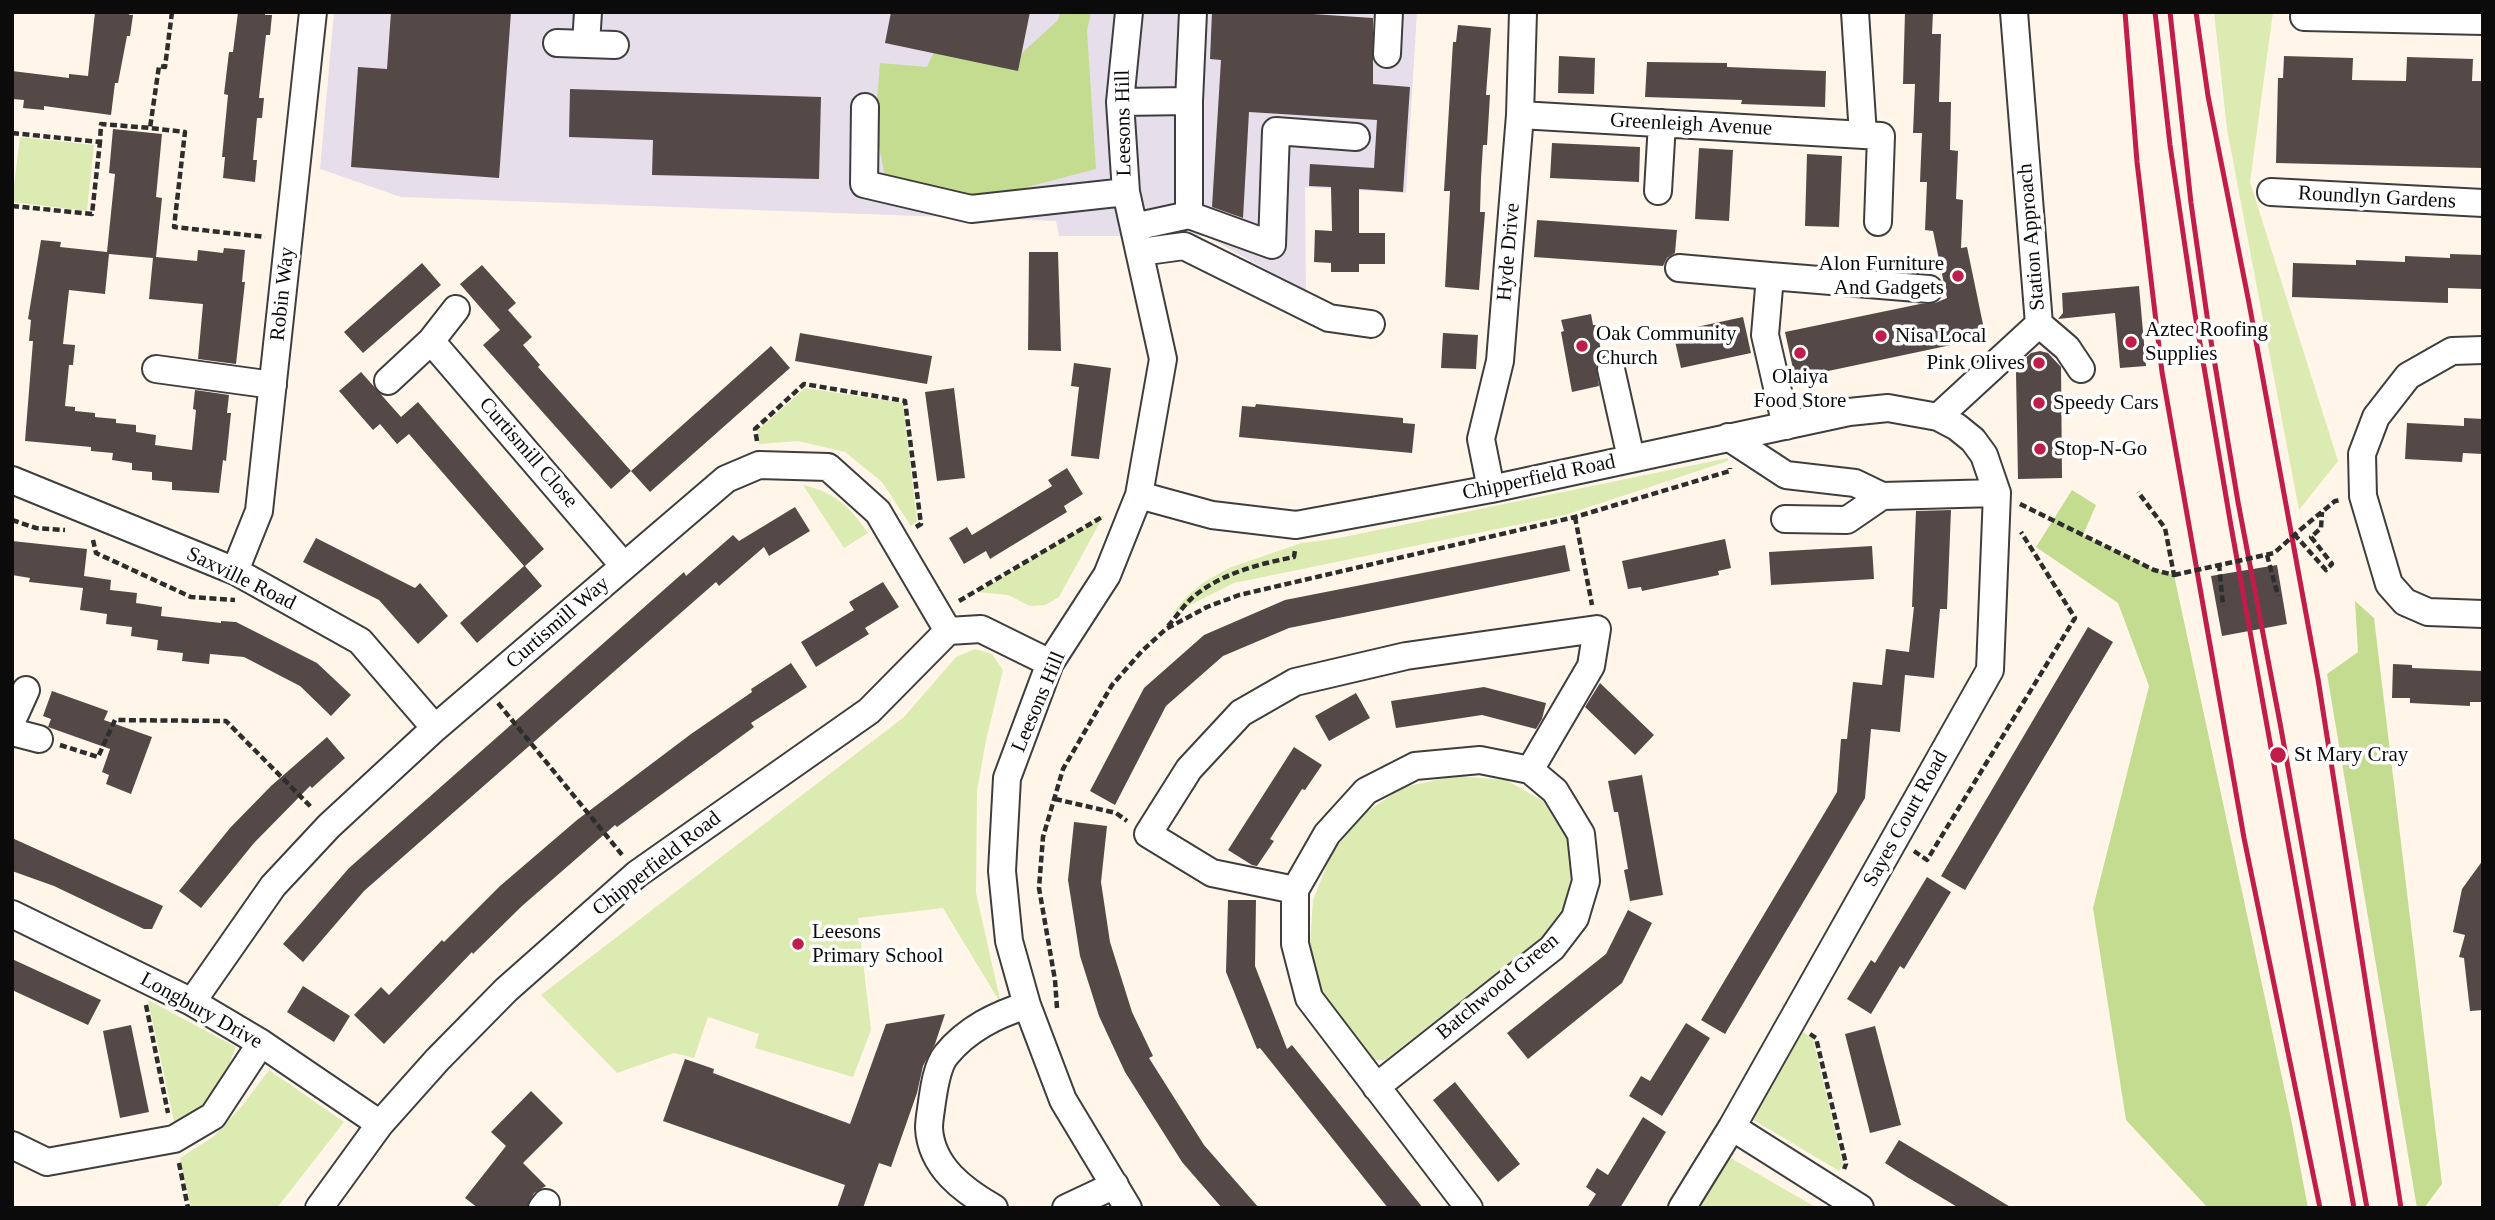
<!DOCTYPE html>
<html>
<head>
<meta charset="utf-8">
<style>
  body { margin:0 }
  #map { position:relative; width:2495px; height:1220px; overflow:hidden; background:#fff6e9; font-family:Georgia,serif }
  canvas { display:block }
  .frame { position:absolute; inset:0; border:14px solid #0b0b0b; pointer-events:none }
</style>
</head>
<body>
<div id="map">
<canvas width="2495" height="1220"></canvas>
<div class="frame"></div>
</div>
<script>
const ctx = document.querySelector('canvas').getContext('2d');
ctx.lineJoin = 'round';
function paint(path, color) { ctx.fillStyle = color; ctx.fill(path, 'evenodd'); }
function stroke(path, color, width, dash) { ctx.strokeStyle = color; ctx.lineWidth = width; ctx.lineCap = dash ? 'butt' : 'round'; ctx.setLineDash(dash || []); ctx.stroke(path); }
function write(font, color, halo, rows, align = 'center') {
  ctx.font = font + ' Georgia,serif'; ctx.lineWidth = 7; ctx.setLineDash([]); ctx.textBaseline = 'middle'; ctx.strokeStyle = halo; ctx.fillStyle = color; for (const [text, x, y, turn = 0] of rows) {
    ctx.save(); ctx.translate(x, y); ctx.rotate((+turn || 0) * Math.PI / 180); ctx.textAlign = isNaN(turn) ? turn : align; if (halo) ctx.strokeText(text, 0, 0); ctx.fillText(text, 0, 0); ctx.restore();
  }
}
paint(new Path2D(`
  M334,12H1417L1406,193L1305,187L1306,292L1206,236H1059L1056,221L401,197L320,169Z`), '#e7deeb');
paint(new Path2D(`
  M2214,12H2273L2250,182L2338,461L2299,510L2227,129Z
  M20,137L94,145L87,211L12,202Z
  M805,388L903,403L917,521L911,526L882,482L845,452L798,441L759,444L758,430Z
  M1728,458V461L1565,515L1234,583L1172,614L1187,596L1204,582L1229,568L1301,543L1334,539Z
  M803,485C836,493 849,506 868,533L844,548Z
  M1104,515L1059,597L1045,605L1030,606L1008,595L978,592Z
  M975,649L992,654L1003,670L986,740L977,791L976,893L1001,1004L943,908L858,918L871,1030L853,1077L755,1048L759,1034L708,1017L694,1058L674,1053L617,1073L541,995L904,717L956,657Z
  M1455,776L1506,780L1543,801L1567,838L1572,869L1565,905L1542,937L1385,1060H1369L1320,989L1310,945L1313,900L1332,852L1366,812L1404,787Z
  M148,1000L236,1047L224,1077L201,1107L174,1121Z
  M1803,1032L1813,1039L1843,1164L1839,1171L1752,1119Z
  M269,1070L344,1122L277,1208H191L180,1158L213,1137L242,1106Z
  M1729,1157L1817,1208H1700Z`), '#dcebb1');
paint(new Path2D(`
  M1060,12H1091L1087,31L1096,169L982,199L886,182L875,125L880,63L927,67L936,48L1018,71L1022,53L1058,20Z
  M2072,490L2096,505L2083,535L2154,570L2174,575L2292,1124L2308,1208H2208L2126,1120L2093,908L2149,686L2118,603L2036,547Z
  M2355,601L2374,618L2442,1184L2424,1208H2417L2327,674L2358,652Z`), '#c3dc90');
paint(new Path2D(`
  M95,12H130L129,15H133L130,36H127L118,83H115L111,115L44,106V110L23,108L24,100L12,99V71L69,78V74L88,76Z
  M238,12H265V15H272L270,35H266L259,98H264L262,118H257L253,160H257L255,182L223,178L225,157H222L228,95L224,94L229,52H233Z
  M391,12H511L499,178L351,167L358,67L387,69Z
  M891,12H1030L1018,71L885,43Z
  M1212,12H1282L1373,18V84L1410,87L1403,192L1359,189V233H1385V264H1359V272H1331V263L1314,262L1315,230L1332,231L1331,187L1309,186L1310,164L1374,168L1377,120L1249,112L1243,218L1212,207L1221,60L1210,59Z
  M1905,12H1933L1932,34H1941L1939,102H1951L1950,150L1958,151L1956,199L1963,200L1961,248L1967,247L1985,334L1956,340V344L1795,378L1785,332L1920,304L1935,303L1947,298L1933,231L1925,230L1927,182H1920L1922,133H1913L1915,84H1903Z
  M1458,25L1491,28L1486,95H1490L1487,145H1483L1481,178L1480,212H1485L1479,290L1445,287L1450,191H1444L1453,42H1456Z
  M1559,56L1595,58L1594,94L1558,93Z
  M2284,56L2353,58L2352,80L2406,81L2407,57L2473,59L2472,81H2483V168L2276,163L2278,78H2283Z
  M1647,62L1727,63V67L1826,71L1825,107L1741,104L1742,100L1645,97Z
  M570,89L821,97L819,179L652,175L653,140L569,137Z
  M113,129L162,134L156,197L162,198L156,257L197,261L198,250L223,253L224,248L245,250L242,282H245L236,364L198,359L203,304L149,299L153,258L109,254L105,294L69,290L63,344L75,345L73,365H69L65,406L75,407V411L95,413V417L116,419V423L136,425V432L156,435L155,445L192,450L196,410L193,409L195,390L229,395L227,413H231L226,461L223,460L219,493L172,490V482L152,480V472L132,470V463L112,460L113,453L91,451V447L25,441L33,341H29L31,320L28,319L41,240L61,242L60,247L107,252L115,174L109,173Z
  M1552,143L1640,147L1639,182L1550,178Z
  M1699,148L1733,150L1729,221L1695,219Z
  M1807,154L1842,156L1839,227L1805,226Z
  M1537,220L1677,230L1675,253L1667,258L1663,266L1534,257Z
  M1029,252H1058L1061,351L1028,350Z
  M2450,254L2483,255V289L2448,288V303L2292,297L2293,263L2356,265V260L2405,262V256L2450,258Z
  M422,263L441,285L363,353L344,332Z
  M482,265L516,303L508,310L532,337L523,345L540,365L538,367L631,471L771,346L790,368L650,492L631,471L611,489L483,345L500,330L460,284Z
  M2139,286L2146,366L2120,368L2115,313L2058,319L2063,313L2062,293Z
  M1591,314L1593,325H1596L1602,356L1596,365L1599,386L1572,392L1561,332L1564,331L1561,320Z
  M1743,317L1751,353L1681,368L1673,332Z
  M800,333L932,356L927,384L795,361Z
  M1443,333L1478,335L1476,369L1441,368Z
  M2040,351L2048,353L2061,367L2062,478L2018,479L2016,373L2019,364L2031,353Z
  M1074,363L1111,368L1099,459L1071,456L1079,387L1071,386Z
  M361,372L401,417L418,402L544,549L525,566L542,586L477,643L460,623L524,566L409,434L397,444L380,424L373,430L339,391Z
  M954,388L965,478L937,481L925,392Z
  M1256,404L1403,418V423L1415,424L1412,453L1239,437L1242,406L1255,407Z
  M2464,418L2483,419V454L2463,453L2462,462L2405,459L2407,423L2464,426Z
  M1067,468L1083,494L1064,506L1067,512L990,559L986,551L964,564L949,538L967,527L972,535L1052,486L1048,480Z
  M795,507L810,531L769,556L764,547L719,586L716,582L364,891L303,962L283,944L349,868L684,572L686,576L733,535L739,541Z
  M1951,510L1947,609H1940L1934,678L1905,675L1900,732L1871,729L1865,798L1725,1034L1701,1020L1837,792L1841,739H1847L1853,682L1882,685L1886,649L1909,652L1914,607H1912L1916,511Z
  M316,538L415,588L420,583L448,616L418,644L379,600L303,562Z
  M1725,539L1731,568L1718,571L1719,575L1642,591L1641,587L1628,589L1622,561Z
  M12,541L87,549L84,576L111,580L110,590L137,593L136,603L162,607L161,616L221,623V621L236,622L317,663L351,695L331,716L300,686L244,657L210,654L209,664L182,661L183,653L157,650L158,640L131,636L132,627L106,624L107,614L80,610L83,588L29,582L30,578L12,575Z
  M1565,545L1570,571L1289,628L1223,656L1166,706L1115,805L1090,791L1144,688L1204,635L1285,600Z
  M1872,546L1874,579L1771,585L1769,552Z
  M2277,565L2287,624L2222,636L2211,576Z
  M883,582L899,607L865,628L869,634L816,667L801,642L854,610L849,602Z
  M2088,627L2113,642L1965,890L1941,876Z
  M791,663L807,687L751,723L754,727L617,827L615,825L522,906L473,954L472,952L384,1044L354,1015L381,987L389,995L442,940L444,942L500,886L577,820L691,734L752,692L751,689Z
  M2393,664L2412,665V668L2483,671V702H2470V706L2410,703V698H2392Z
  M1600,683L1654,735L1635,755L1585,707Z
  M1484,687L1546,703L1542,719L1536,729L1482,715L1396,728L1391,701Z
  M52,691L108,711L104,720L152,737L131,794L106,784L109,775L102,772L110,749L48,727L51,719L43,716Z
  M1356,693L1370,718L1329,741L1315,716Z
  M327,737L345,758L312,788L310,786L254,843L201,908L179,891L230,828L271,786Z
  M1294,747L1322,765L1305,790L1302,789L1270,839L1274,841L1257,866L1252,865L1228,850Z
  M1642,775L1663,895L1630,901L1624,870L1628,869L1618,812H1614L1608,781Z
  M1074,822L1107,826L1101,882L1110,942L1132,1012L1153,1056L1149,1058L1204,1145L1259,1208H1222L1182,1162L1125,1072L1099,1016L1080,956L1068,880Z
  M12,838L163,906L152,929H144L54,886L12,871Z
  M2483,860V1010L2470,1011L2464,958L2459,957L2465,935L2453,932L2462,889Z
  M1927,877L1951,892L1904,969L1900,966L1871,1014L1847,999L1871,960L1875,963Z
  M1228,900H1256L1255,966L1287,1049L1292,1045L1423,1208H1388L1260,1048L1257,1049L1226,972Z
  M1628,910L1652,923L1622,983L1528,1059L1507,1033L1606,954Z
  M12,959L101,1000L88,1025L12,990Z
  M303,986L350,1016L334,1042L287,1012Z
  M945,1014L935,1044L923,1066L917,1093L891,1167L879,1163L863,1208H837L845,1185L663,1121L685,1059L714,1069L713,1073L850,1124L886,1024Z
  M1686,1023L1710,1038L1662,1116L1629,1096L1641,1076L1650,1081Z
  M131,1025L149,1112L120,1118L103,1031Z
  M1875,1026L1901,1125L1870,1133L1845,1034Z
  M1455,1082L1520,1164L1498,1182L1433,1100Z
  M531,1091L563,1123L523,1163L546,1186L534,1193L527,1208H478L465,1198L506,1146L491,1132Z
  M1643,1117L1666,1132L1620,1208H1587L1596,1194L1586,1187L1597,1168L1608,1175Z
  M1899,1140L1966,1180L2012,1208H1959L1907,1177L1885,1163Z`), '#544947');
const minor = new Path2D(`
  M1855,12L1863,135
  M2304,17L2483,21
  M557,43L615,45
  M586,44L588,12
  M1387,54L1389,12
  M1189,101V215
  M1120,102L1189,101L1193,12
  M865,107L864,184L971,209L1126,192
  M1520,115L1881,136L1878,222
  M1658,191L1662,123
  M2271,192L2483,203
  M1134,227L1189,215L1272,245L1276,131L1356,137
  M1140,252L1184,246L1329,318L1371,324
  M1679,268L1770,276
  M2039,324L2067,348L2081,369
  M431,341L624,566
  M2483,350L2452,351L2408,376L2376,417L2362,454L2363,496L2389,584L2405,602L2428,612L2483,614
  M156,369L273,385
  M1611,369L1631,458
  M388,381L431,341L456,309
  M1938,417L2039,324L2014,12
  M1786,426L1765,335L1770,276L1929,289
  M1728,437L1786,475L1855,483L1882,496L1997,493
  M12,480L235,571L360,641L435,728
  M1491,489L1481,439L1500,361L1520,115L1523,12
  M1139,495L1212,515L1296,525L1491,489L1849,412L1888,408L1938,417L1957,427L1973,440L1984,455L1997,493L1990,670L1732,1127L1682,1208
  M1785,519L1847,520L1882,496
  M235,571L259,511L313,12
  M12,721L26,690
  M12,732L39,739
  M1295,890L1212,873L1148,834L1189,769L1241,713L1295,682L1406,656L1597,629L1591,666L1530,770
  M12,914L192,1002L261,1043L380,1124
  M192,1002L273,886L329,826L435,728L726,479L759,465L828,467L878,512L948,631
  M1376,1087L1552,948L1575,918L1586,881L1581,834L1555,791L1530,770L1480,760L1415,766L1366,791L1327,834L1295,890V944L1309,998L1469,1208
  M1732,1127L1860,1208
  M12,1145L47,1162L174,1139L213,1116L261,1043
  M319,1208L380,1124L438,1059L506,990L637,874L869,711L948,631L981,629L1050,663
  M542,1208L546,1203
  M994,1208C964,1191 931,1167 929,1128C929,1120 931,1110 932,1102C934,1088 937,1066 946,1055C967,1029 996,1015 1027,1005
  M1066,1208L1115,1185
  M1128,1208L1063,1100L1027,1005L1009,941L1002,871L1007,778L1050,663L1107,575L1139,495L1163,359L1126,192L1120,102L1129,12`);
stroke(minor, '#3e3e3e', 30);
stroke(new Path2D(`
  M172,12L165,67L159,66L150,128L185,132L174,227L265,237
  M12,133L100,142L101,124L150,128
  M12,206L92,214L100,142
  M757,441L755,429L804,384L905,401L921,524L916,527
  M2020,504L2154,570L2174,575L2165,528L2138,492
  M1575,517L1592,605
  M12,520L36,528L65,530
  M2300,530L2335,501L2341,500
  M2294,534L2326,570L2332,564L2311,537L2321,528L2322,512
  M93,540L96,553L191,597L235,600
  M2267,555L2278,596
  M2219,564L2223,606
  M959,601L1102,517
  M1168,626C1176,617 1184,605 1193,597C1222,573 1259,564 1294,557L1295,550
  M498,703L623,856
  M60,745L98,757L115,720L226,721L312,808
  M1055,799L1116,813L1127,821
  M1914,851L1927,860L2075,618L2021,532
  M146,1005L168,1113
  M1057,1008L1055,980L1039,888L1043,837L1063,769L1112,685L1142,651L1166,629L1207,607L1239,595L1575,517L1730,471V468
  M1810,1034L1816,1038L1846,1164L1844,1169
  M179,1163L188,1208`), '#2d2d2d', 4.5, [7, 3.5]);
stroke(minor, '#fff', 26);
stroke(new Path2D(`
  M2125,12L2137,162L2162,372L2244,838L2320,1208
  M2155,12L2170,145L2195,314L2231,526L2354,1208
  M2170,12L2191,203L2208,323L2238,502L2280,723L2367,1208
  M2196,12L2208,96L2249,303L2318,679L2401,1208`), '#c11d4a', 5);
stroke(new Path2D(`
  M2174,575L2274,553L2300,530`), '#2d2d2d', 4.5, [7, 3.5]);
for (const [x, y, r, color] of [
  [1958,276,7,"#c11d4a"],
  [1881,336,7,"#c11d4a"],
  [2131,342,7,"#c11d4a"],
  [1582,346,7,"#c11d4a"],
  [1800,353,7,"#c11d4a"],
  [2039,363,7,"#c11d4a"],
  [2039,403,7,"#c11d4a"],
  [2040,449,7,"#c11d4a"],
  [2278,755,9,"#c11d4a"],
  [798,944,7,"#c11d4a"]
]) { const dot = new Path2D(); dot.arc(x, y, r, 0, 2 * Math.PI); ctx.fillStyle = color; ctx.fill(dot); stroke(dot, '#fff', 2.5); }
write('21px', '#0b0b0b', '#fff', [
  ["Leesons Hill",1124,123,-91],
  ["Greenleigh Avenue",1691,125,3],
  ["Roundlyn Gardens",2377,198,3],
  ["Station Approach",2032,237,-95],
  ["Hyde Drive",1509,252,-85],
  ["Robin Way",283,294,-84],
  ["Curtismill Close",528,453,49],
  ["Chipperfield Road",1539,478,-12],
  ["Saxville Road",241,579,26],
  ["Curtismill Way",558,623,-41],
  ["Leesons Hill",1039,702,-67],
  ["Sayes Court Road",1906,819,-61],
  ["Chipperfield Road",657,864,-38],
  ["Batchwood Green",1498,987,-40],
  ["Longbury Drive",201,1011,29]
]);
write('21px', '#0b0b0b', '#fff', [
  ["Alon Furniture",1944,264,"right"],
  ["And Gadgets",1944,288,"right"],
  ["Aztec Roofing",2145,330],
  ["Supplies",2145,354],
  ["Oak Community",1596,334],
  ["Church",1596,358],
  ["Nisa Local",1895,336],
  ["Pink Olives",2025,363,"right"],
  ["Olaiya",1800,377,"center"],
  ["Food Store",1800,401,"center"],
  ["Speedy Cars",2053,403],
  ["Stop-N-Go",2054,449],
  ["St Mary Cray",2294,755],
  ["Leesons",812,932],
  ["Primary School",812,956]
], 'left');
</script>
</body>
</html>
